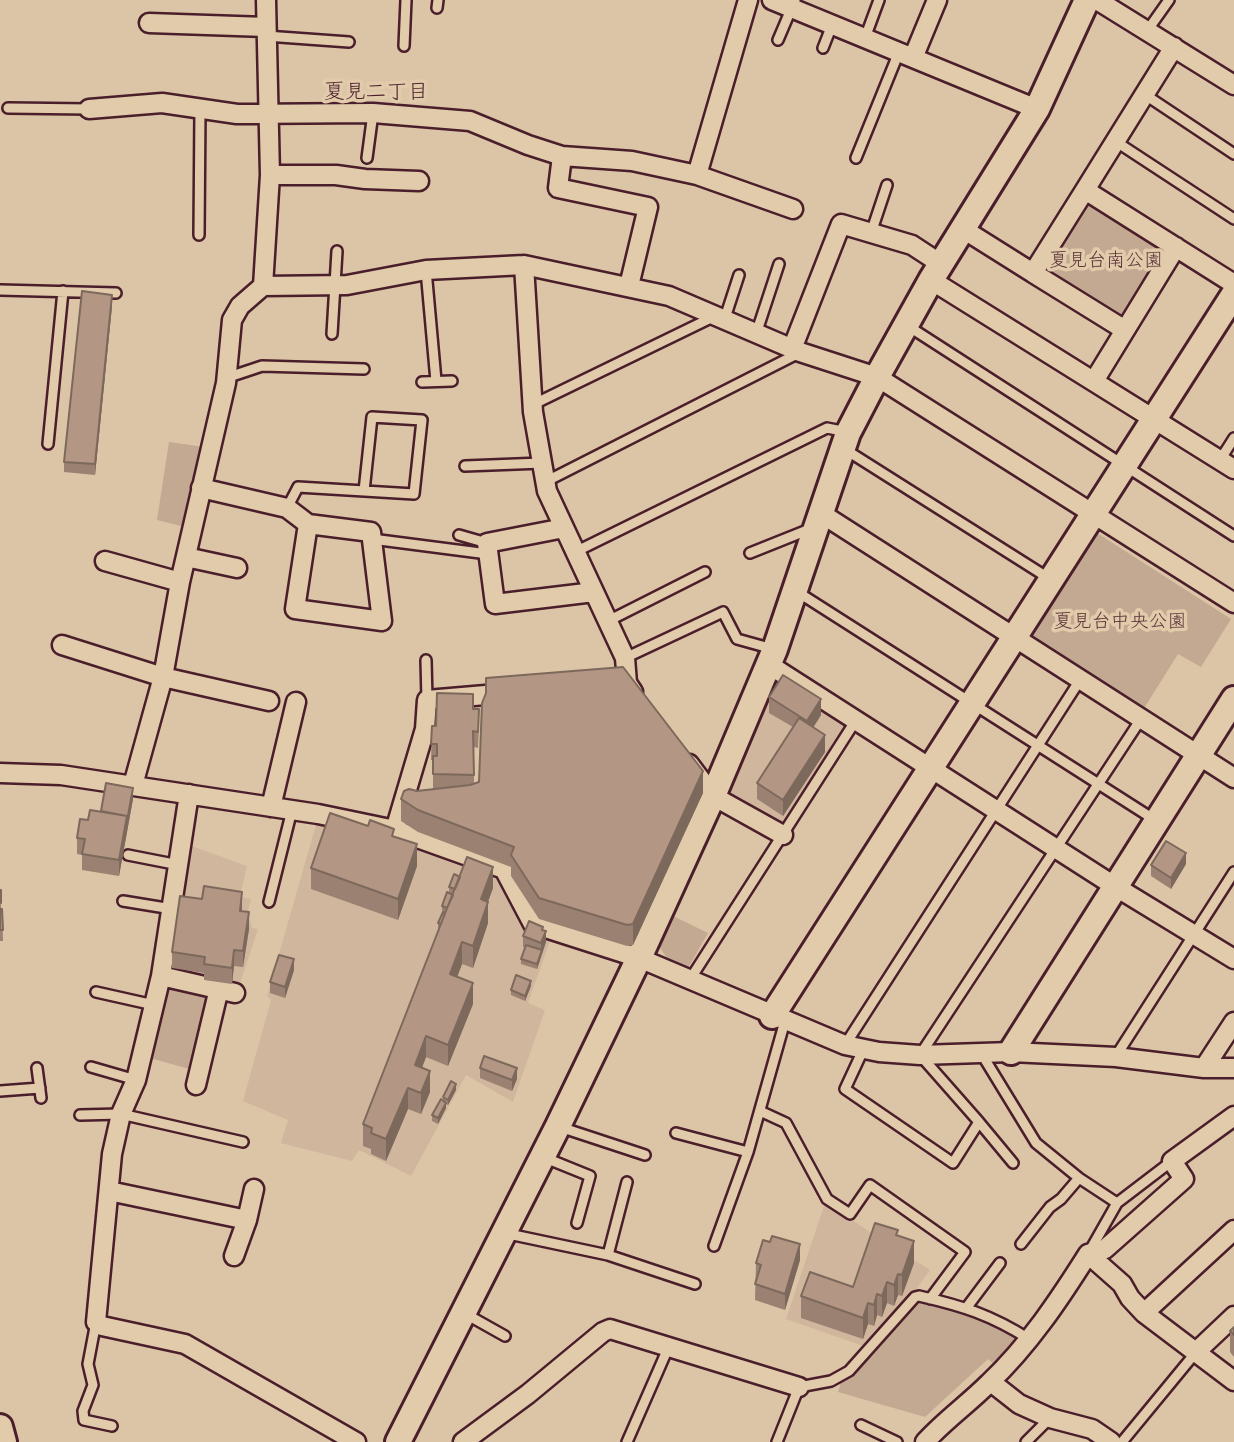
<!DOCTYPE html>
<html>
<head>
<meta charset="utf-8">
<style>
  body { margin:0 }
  canvas { display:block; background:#dcc4a6 }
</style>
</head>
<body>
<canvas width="1234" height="1442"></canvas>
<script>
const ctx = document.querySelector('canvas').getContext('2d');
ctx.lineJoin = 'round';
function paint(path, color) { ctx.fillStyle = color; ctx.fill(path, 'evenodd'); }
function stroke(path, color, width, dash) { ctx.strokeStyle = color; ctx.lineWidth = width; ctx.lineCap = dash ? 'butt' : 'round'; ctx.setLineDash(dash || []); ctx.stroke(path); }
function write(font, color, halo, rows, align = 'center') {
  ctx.font = font + ' "Architects Daughter","Klee One",sans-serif'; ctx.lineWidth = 7; ctx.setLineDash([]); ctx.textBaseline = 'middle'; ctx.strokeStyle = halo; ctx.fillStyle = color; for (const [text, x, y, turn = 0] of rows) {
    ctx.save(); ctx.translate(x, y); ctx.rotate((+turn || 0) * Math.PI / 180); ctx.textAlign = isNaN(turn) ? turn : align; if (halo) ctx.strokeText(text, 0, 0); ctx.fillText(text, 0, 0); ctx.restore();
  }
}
paint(new Path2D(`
  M771,680H779L843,719L845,727L782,824H778L723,798Z
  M316,825L400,839L503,877L552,935L528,1003L545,1010L513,1102L466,1075L411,1176L359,1150L352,1161L281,1143L288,1120L243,1101L271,1000L267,996Z
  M186,844L247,866L240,897L251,899L248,910L252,928L258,929L238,989L173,974L168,968Z
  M825,1203L930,1270L914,1292L866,1347L786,1319Z`), '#d0b69c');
paint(new Path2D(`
  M1087,200L1168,250L1124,321L1042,273Z
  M169,442L204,447L185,527L157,520Z
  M1094,531L1231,619L1201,667L1178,654L1143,710L1038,647L1030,633Z
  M669,914L708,933L687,970L669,961L658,945Z
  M165,986L209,991L212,1002L193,1070L146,1057Z
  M916,1300C952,1311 986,1320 1018,1338V1346L998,1368L988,1359L925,1417L838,1392L842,1379Z`), '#c4a992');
const lane = new Path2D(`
  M437,8L438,0
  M1147,31L1169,0
  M266,36L349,42
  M865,38L879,0
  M778,40L795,0
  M404,46L406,0
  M823,48L832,25
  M1144,94L1234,154
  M8,108L89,109
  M1115,141L1234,219
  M367,158L373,113
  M856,158L899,52
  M871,233L887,185
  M199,235L200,109
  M426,270L436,381
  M0,290L116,293
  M724,321L739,275
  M908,326L1234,536
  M332,334L337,251
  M756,334L779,264
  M226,378L262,366L364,369
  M422,382L452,381
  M532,405L713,317
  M48,444L63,291
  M846,450L1050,579
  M1220,460L1234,438
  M465,466L542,463
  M545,482L799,353
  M287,508L298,487L414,494L422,420L372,417L364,491
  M459,535L487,543
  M372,539L488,554
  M575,552L827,428L847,432
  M750,553L810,529
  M796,591L1155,820
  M608,621L705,572
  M625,658L723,612L737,639L773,649
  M426,660L427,700
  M128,855L179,865
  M123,901L172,909
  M269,902L292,810
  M689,981L856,720
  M96,992L154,1005
  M845,1045L1080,680
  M864,1048L845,1089L953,1163L979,1122L920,1055L1141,719
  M981,1053L1036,1143L1079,1178L1117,1203
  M1116,1056L1234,872
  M91,1067L136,1080
  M37,1068L41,1098
  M0,1091L40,1088
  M760,1111L786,1123L827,1199L850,1214L870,1185L965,1252L930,1299
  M80,1115L121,1114L243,1142
  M979,1122L1013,1163
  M560,1127L645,1155
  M676,1133L748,1152
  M543,1157L590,1176L577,1223
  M504,1233L608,1255L695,1284
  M1021,1244L1050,1207L1061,1199L1079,1178
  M714,1246L748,1152L785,1021
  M1088,1254L1117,1203L1172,1161
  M608,1255L627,1182
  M967,1307L1000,1263
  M464,1313L505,1336
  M96,1322L88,1364L93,1385L83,1411L84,1420L112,1426
  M861,1425L897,1442
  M627,1442L669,1346
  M777,1442L799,1387L831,1381L849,1371L915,1297L919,1296C963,1306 991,1315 1029,1339
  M1026,1442L1050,1418
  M1122,1442L1197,1351`);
const street = new Path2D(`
  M772,0L1037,109
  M1097,0L1234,85
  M149,23L266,27
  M1174,47L1085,190L1234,284
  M913,58L937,0
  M89,109L162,103L237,114L373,113L470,121L528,145L562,156L632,161L697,175L793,209
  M562,156L558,188L648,207L629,286
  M270,175H336L365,179L419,181
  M697,175L748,0
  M963,229L1033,273L1085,190
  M524,265L533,412L547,491L625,658L627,683L633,692
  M1033,273L1125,330
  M931,280L1234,469
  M263,286L270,175L266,0
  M792,349L841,224L912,245L941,264
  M1094,381L1176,247
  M201,488L287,508L308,524L371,532L382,621L295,609L308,524
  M822,514L1234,778
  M564,528L487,543L495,604L594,592
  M186,557L237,568
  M105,561L180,582
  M62,645L163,677L269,701
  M768,664L1116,887L1234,959
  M689,764L713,796L783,835
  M0,773L61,775L318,814L395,830L504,869L533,924L639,958L845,1045L879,1052L920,1055L1011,1052L1116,1057L1204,1068H1234
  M133,785L163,677L180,582L226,383L232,320L240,306L263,286L347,285L426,270L524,265L669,296L800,352L877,377L1234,603
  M189,794L161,976L136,1080L121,1114L112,1154L96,1322L102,1326L185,1344L356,1442
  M271,807L296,702
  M395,830L425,729L427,700L509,693
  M161,976L235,993
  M1204,1068L1234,1022
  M196,1085L217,997L216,989
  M109,1191L247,1220
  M1088,1254L1122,1284L1130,1298L1144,1313L1234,1381
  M234,1256L247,1220L254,1189
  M1144,1313L1234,1230
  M1197,1351L1234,1316
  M991,1382L1019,1404L1050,1418L1092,1429L1111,1442
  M463,1442L528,1394L603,1332L610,1329L799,1387
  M925,1442C945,1420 968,1404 989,1383C1029,1345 1059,1300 1088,1254L1105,1249L1184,1179L1172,1161L1234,1116`);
const secondary = new Path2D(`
  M772,1016L1234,294
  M1011,1052L1234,699
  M0,1427L4,1442
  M398,1442L558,1126L639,958L713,796L775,649L848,433L877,377L931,280L1037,109L1087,0`);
stroke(lane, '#4a1f2b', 14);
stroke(street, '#4a1f2b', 23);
stroke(secondary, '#4a1f2b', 30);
stroke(lane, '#e2cbab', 9);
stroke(street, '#e2cbab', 18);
stroke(secondary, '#e2cbab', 24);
paint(new Path2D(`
  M112,306L95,475L64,472V462Z
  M769,697L821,715L813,728L825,752L783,816L757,799V783L793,727L769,713Z
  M473,709L479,725L478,748L474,747V783L703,793L633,945L627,946L539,919L511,876V867L418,832L401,821V799L417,791L433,789V760H431L432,726H436Z
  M133,799L119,876L82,870V855L77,854V838L88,820L101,811Z
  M394,836L417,866L398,920L311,889V868Z
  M1186,864L1171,889L1151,876V865Z
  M449,887L493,888L488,902V923L473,968L462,964L457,977L473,1004L448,1066L426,1057L422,1068L430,1092L421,1114L408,1109L386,1161L371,1154V1149L363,1146V1124L439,929L438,928V923L446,913L442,911V906L453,894L449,892Z
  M0,890H1V909H2L3,941H0Z
  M202,899L242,908V911L249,929L243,967L234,966L232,984L204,980V973L172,968V952Z
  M543,930L546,942L537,969L521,964V959L525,948L523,947V936Z
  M294,970L285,998L270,993V982Z
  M531,986L525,1001L511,995V990Z
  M480,1068L517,1079L512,1091L480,1078Z
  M456,1090L448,1105L446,1104V1108L438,1124L432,1121V1115L443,1100V1097Z
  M898,1236L914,1263L902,1296L898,1295L894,1306L887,1303L882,1317L877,1315L874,1326L868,1324L863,1339L801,1318V1296L853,1287Z
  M800,1260L785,1310L755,1300L756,1263Z
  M1234,1327V1357L1230,1352V1331Z`), '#9a8171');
paint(new Path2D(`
  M112,295V306L95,475V464Z
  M821,699V715L807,737V721Z
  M825,735V752L783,816V800Z
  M703,771V793L633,945V924Z
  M133,788V799L119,876V860Z
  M417,844V866L398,920V899Z
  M1186,853V864L1171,889V878Z
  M493,867V888L481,920V899Z
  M242,892V908L240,927V911Z
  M488,902V923L473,968V946Z
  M249,912V929L243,967V951Z
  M546,931V942L537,969V964L541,952V943Z
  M462,942V964L450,996V974Z
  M234,950V966L232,984V968Z
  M294,959V970L285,998V987Z
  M531,981V986L525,1001V996Z
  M473,983V1004L448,1066V1045Z
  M426,1036V1057L415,1086V1065Z
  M517,1068V1079L512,1091V1080Z
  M430,1071V1092L421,1114V1093Z
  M456,1084V1090L448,1105V1100Z
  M408,1088V1109L386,1161V1139Z
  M446,1103V1108L438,1124V1118Z
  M914,1241V1263L902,1296V1275Z
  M800,1244V1260L785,1310V1294Z
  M898,1274V1295L894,1306V1285Z
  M887,1282V1303L882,1317V1296Z
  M877,1294V1315L874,1326V1305Z
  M868,1303V1324L863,1339V1318Z`), '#7d695c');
const building = new Path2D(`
  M82,291L112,295L95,464L64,462Z
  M623,667L703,771L633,924L627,925L539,898L511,855L514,847L418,810L401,799L404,791L409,789L417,791L470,785L479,782L482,703L486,693V678Z
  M783,675L821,699L807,721L769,697Z
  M437,693L473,694V709H479L478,732L473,731L474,775L433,774V756H437V744H431L432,726H436Z
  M799,718L825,735L783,800L757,783Z
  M106,783L133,788L127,821V816L101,811Z
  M90,810L127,816L119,860L82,854L85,839L77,838L80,819L88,820Z
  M330,813L368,826L370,820L394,829L392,836L417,844L398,899L311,868Z
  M1166,841L1186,853L1171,878L1151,865Z
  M467,857L493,867L481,899L488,902L473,946L462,942L450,974L473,983L448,1045L426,1036L415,1065L430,1071L421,1093L408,1088L386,1139L371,1133L372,1128L363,1124Z
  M454,874L460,877L455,889L449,887Z
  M204,886L242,892L240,911L249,912L243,951L234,950L232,968L204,964L205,957L172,952L180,896L202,899Z
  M0,890H1V903H0Z
  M447,892L453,895L447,908L442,906Z
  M0,909H2L3,930H0Z
  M443,912L445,913L441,924L438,923Z
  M529,921L543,927L542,930L546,931L541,943L523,936Z
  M526,945L542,950L537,964L521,959Z
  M279,955L294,959L285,987L270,982Z
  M516,975L531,981L525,996L511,990Z
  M484,1056L517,1068L512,1080L480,1068Z
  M451,1081L456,1084L448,1100L443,1097Z
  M441,1099L446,1103L438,1118L432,1115Z
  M875,1223L898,1230L896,1235L914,1241L902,1275L898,1274L894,1285L887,1282L882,1296L877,1294L874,1305L868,1303L863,1318L801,1296L810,1272L853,1287Z
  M772,1236L800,1244L785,1294L755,1284L761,1265L756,1263L763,1240L770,1242Z
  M1234,1327V1335L1230,1331Z`);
paint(building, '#b39683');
stroke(building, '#7d695c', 2);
write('19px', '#5c343a', '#e2cbab', [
  ["夏見台南公園",1106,262],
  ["夏見台中央公園",1120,623]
]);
write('21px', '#4a1f2b', '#e2cbab', [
  ["夏見二丁目",376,94]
]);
</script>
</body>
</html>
